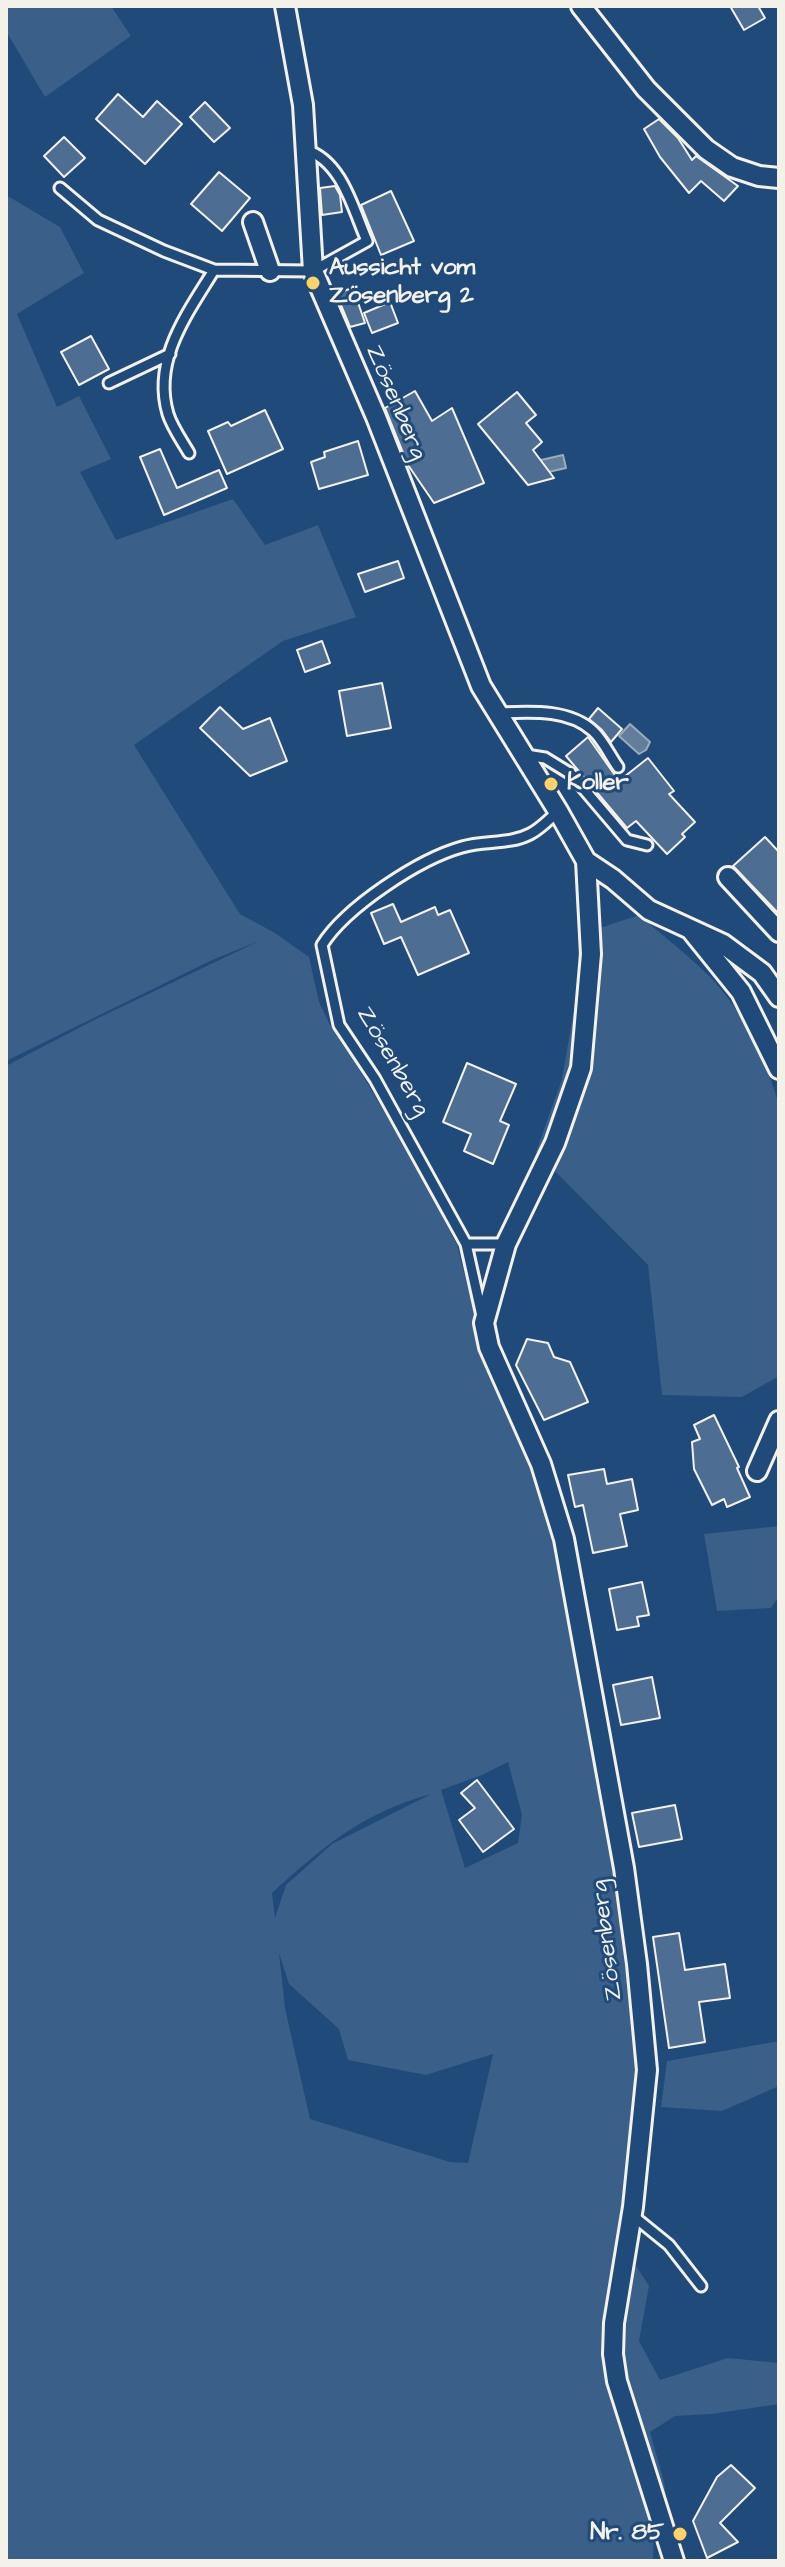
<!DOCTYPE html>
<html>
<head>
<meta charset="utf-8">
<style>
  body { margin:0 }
  #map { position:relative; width:785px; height:2567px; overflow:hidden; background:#1f4a7a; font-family:"Architects Daughter",sans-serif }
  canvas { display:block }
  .frame { position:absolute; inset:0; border:8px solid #f4f1e8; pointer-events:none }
</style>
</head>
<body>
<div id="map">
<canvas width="785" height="2567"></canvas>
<div class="frame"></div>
</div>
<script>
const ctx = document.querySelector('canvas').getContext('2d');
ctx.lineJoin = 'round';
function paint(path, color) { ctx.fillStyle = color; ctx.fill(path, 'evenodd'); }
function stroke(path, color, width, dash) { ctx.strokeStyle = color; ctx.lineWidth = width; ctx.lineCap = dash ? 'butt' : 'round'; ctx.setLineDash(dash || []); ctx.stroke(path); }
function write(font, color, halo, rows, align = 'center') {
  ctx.font = font + ' "Architects Daughter",sans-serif'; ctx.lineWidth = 6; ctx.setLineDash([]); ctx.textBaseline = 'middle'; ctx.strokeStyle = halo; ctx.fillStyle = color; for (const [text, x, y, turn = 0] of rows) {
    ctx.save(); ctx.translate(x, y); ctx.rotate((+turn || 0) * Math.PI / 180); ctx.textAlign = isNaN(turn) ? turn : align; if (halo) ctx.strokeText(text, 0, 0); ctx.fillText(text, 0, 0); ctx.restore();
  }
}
paint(new Path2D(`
  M6,6H111L131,36L45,97L6,31Z
  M6,195L60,227L84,273L17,314L57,407L79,396L111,459L80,472L116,540L233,499L265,545L318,525L356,617L283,641L134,745L240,914L275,933L309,957L319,1002L331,1027L357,1066L415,1163L457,1245L490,1374L533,1470L572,1585L569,1633L571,1627L591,1744L607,1821L631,2006L635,2061H641L629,2280L636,2266L649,2286L639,2341L660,2380L728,2358L779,2363V2404L712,2414L675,2416L650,2432L664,2482L668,2511L654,2521L653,2561H6V1066L92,1021L261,940L210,961L6,1061ZM508,1762L522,1815L518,1843L465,1868L441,1790L482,1775ZM431,1794L332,1844L286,1885L275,1918L272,1893C324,1846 362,1813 431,1794ZM279,1953L289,1984L339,2029L348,2060L426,2075L493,2054L468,2163L450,2162L310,2119L285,2008Z
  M639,915C662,935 687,954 709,976C741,1008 767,1062 779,1105V1376L742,1397L662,1395L648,1265L536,1152L562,1079L577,992L579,935Z
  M779,1526V1596L771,1608L717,1611L704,1534Z
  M779,2041V2086L722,2111L661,2107L667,2061Z`), '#3a5f88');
const water = new Path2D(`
  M563,455L566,468L544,473L541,460Z
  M630,724L650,742L646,750L639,754L619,736Z`);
paint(water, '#627e9d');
stroke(water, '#9cacbb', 2);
const building = new Path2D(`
  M730,6H758L765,18L744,30Z
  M118,94L143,117L157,101L182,124L145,164L96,119Z
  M205,102L230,128L214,142L190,117Z
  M659,119L678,138L692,160L696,156L738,186L724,201L701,181L689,193L660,157L644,129Z
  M64,137L85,158L64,177L44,156Z
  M219,172L250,198L222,231L191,204Z
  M335,186L340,195L342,212L322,215L320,188Z
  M391,191L414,241L381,255L361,205Z
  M353,288L365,323L350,327L336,293Z
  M390,302L398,323L372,333L364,313Z
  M91,336L109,369L79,385L61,352Z
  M415,391L432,421L452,408L484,483L434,503L408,465L385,408Z
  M517,392L536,415L526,423L542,442L533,450L554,478L528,485L478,424Z
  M265,410L283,449L227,474L208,431L228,422L231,426Z
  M358,441L368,475L319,489L311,462L325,457L324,452Z
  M160,449L177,488L219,470L227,488L164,515L140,457Z
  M398,561L404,578L365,592L358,574Z
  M322,641L330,663L305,672L297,650Z
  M382,683L391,728L347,736L339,691Z
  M220,707L243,729L270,718L287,761L250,776L200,728Z
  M598,708L622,729L611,742L602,730L589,719Z
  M588,737L619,781L648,758L674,791L669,794L695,822L682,834L685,837L667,854L636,821L627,828L566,756Z
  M765,837L779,852V914L733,866Z
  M393,904L401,922L435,907L438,915L450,910L469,953L418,975L401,937L384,944L371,913Z
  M467,1063L516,1084L500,1121L509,1125L493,1164L464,1151L471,1134L443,1122Z
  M527,1339L548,1343L554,1357L570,1362L588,1402L544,1420L516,1365Z
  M714,1415L739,1467L737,1468L750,1497L727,1507L724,1499L712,1505L694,1469L692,1442L700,1439L694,1425Z
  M604,1469L607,1484L632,1479L638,1510L620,1514L627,1546L593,1553L583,1505L575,1507L568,1475Z
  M642,1582L649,1615L637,1617L639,1626L617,1630L609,1589Z
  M652,1677L660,1718L621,1725L613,1685Z
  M477,1780L514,1829L483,1852L459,1820L475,1808L461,1793Z
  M675,1805L682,1839L639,1847L632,1813Z
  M679,1933L685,1970L725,1964L730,1998L699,2002L705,2042L669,2048L653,1937Z
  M731,2465L755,2488L720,2523L738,2542L707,2558L693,2521L717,2477Z`);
paint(building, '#4d6e92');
stroke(building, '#f4f1e8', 2);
const lane = new Path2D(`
  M60,188L98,220L164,251L214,270L313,271L367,241C353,209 342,161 306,150
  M109,383L170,354
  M189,453C182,441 172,427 168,414C152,360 187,314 214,270
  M497,713C528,712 568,708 593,731C603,740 610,756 618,767
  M526,755L545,758L571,774L627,840L647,845
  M466,1244H506
  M482,1316L466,1244L375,1079L339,1025L322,945C346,907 419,859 462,847C484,840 509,845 530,834C540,829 550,819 558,811
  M632,2215L669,2245L701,2286`);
const street = new Path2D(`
  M285,6L303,105L313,271L376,417L481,686L558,811L586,861L591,954L581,1068L555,1143L506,1244L484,1323L489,1347L541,1464L564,1539L624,1868L637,1964L647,2070L633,2207L614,2323L613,2354L617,2381L674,2561
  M581,6L646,89L706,149L732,167L759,176L779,178
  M253,222L270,271
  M586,861L613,879L649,910L723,944L762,973L779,997
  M728,877L779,932
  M691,930L741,992L779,1069
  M757,1471L779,1421`);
stroke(lane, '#f4f1e8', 15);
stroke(street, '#f4f1e8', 24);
stroke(lane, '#1f4a7a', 9);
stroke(street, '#1f4a7a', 18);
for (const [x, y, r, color] of [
  [313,283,8,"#ffd166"],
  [551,784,8,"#ffd166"],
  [680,2534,8,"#ffd166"]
]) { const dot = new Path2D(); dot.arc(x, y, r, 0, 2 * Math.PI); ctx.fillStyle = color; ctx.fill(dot); stroke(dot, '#1f4a7a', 3); }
write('bold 24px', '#f4f1e8', '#1f4a7a', [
  ["Aussicht vom",329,269],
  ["Zösenberg 2",329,297],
  ["Koller",567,784],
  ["Nr. 85",664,2534,"right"]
], 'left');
write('24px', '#f4f1e8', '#1f4a7a', [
  ["Zösenberg",395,403,67],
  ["Zösenberg",392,1062,60],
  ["Zösenberg",608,1940,-97]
]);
</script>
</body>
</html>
